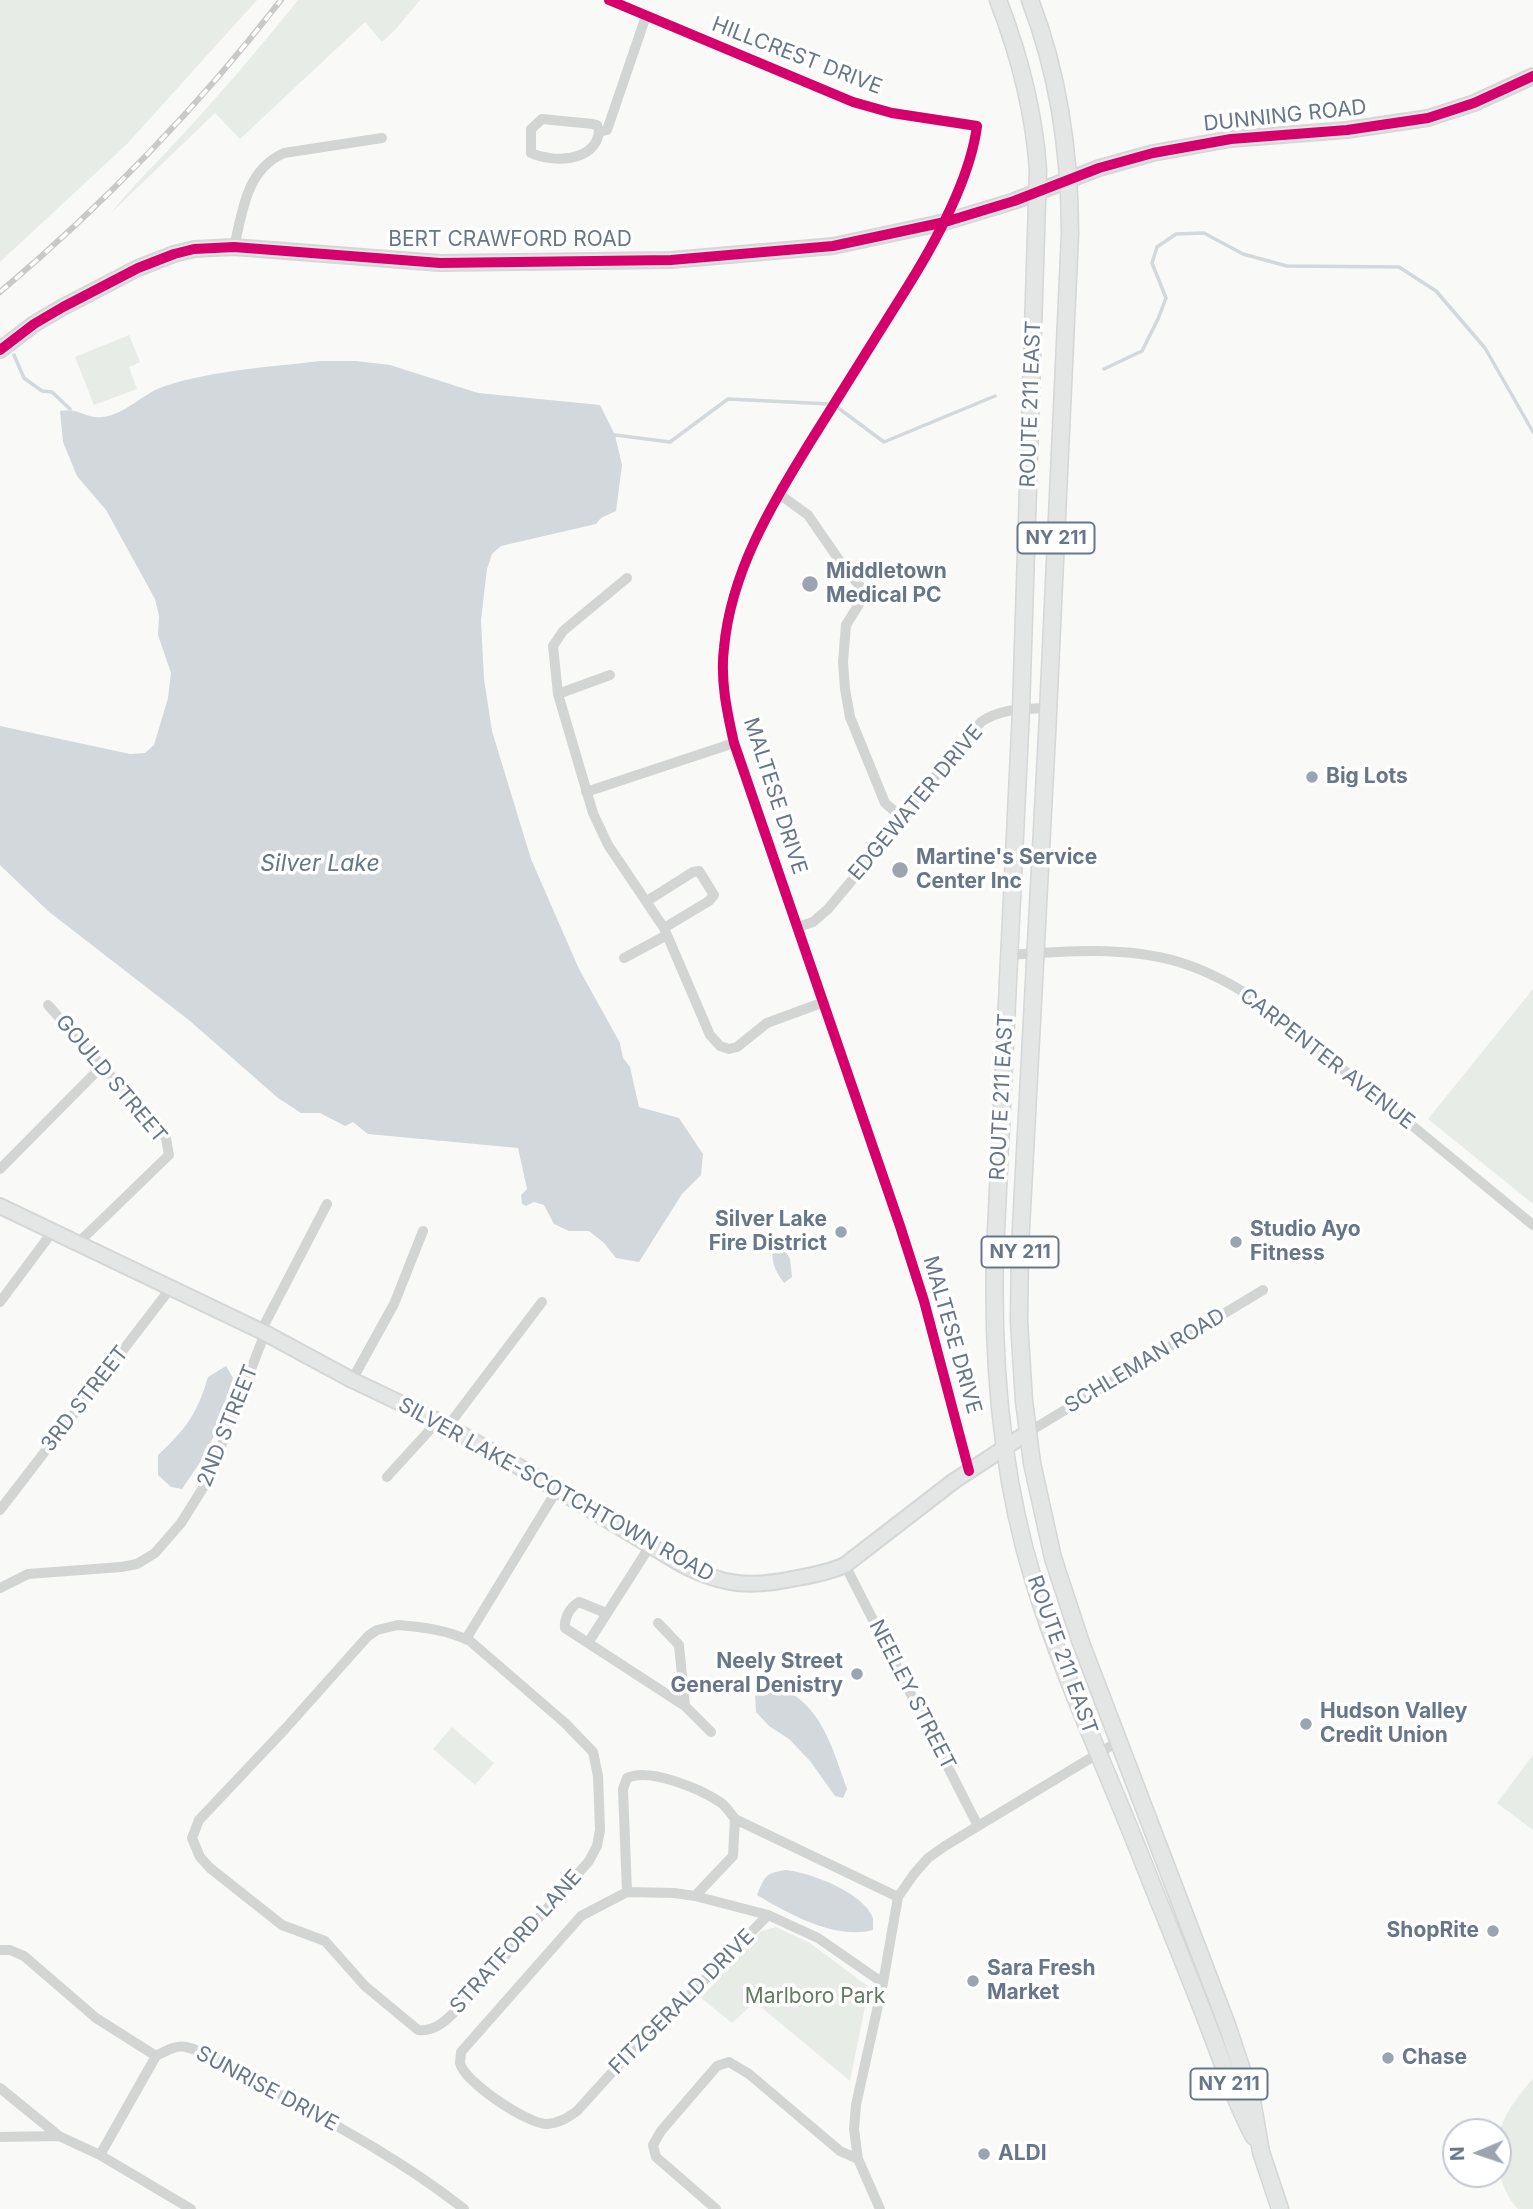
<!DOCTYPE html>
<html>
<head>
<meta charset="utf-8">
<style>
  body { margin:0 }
  #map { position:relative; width:1533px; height:2209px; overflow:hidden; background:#f9f9f8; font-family:Inter,sans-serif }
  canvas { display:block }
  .north { position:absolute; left:1442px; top:2118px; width:70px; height:70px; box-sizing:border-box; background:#fff; border:2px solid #c3c8d0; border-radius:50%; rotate:268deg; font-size:19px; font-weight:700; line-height:28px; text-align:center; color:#687689 }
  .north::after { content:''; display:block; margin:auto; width:24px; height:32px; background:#9ba4b0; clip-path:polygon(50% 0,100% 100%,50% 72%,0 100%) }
</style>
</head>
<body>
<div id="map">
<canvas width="1533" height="2209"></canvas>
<div class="north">N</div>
</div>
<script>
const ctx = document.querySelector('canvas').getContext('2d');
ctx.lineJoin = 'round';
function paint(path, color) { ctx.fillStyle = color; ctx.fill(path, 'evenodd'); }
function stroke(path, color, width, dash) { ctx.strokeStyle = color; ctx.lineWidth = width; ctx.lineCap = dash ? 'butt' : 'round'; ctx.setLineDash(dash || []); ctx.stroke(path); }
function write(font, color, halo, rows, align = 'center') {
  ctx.font = font + ' Inter,sans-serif'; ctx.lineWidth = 7; ctx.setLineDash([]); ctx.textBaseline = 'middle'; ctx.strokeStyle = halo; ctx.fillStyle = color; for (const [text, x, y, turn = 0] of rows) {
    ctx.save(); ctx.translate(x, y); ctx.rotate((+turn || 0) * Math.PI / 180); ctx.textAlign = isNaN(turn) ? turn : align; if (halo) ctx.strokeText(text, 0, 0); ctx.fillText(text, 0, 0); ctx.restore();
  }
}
paint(new Path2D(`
  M0,0H257L127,144L0,262Z
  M298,0H420L395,30L382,42L365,22L240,139L215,113L111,213C130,189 151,168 172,146C216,99 258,50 298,0Z
  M129,335L140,362L129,367L137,389L94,405L75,357Z
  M1533,989V1204L1428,1119Z
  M452,1727L494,1763L475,1785L433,1749Z
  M1533,1755V1830L1497,1803Z
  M776,1927L810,1943L869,1987L850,2081L755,2002L732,2023L701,1998L761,1931Z
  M1533,2078V2209H1518C1497,2187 1491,2147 1504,2120C1511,2104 1523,2091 1533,2078Z`), '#e8ece6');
paint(new Path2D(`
  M321,361H356L390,365L478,393L600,405L615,435L622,465L616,511L601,518L596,524L501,546L492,554L487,569L481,620L484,679L492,731L531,859L579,969L620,1043L623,1058L630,1067L639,1107L679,1118L703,1154L701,1175L682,1194L639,1262L616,1258L604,1243L589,1231H569L554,1224L544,1205L534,1202L526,1206L522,1204L521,1195L527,1189L518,1148L368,1134L353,1122L345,1126L320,1113H301L278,1098L190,1021L48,911L0,865V726L130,754L145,753L154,745L168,698L171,673L158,635L159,616L155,599L106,510L77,476L63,442L60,411C78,407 86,419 102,417C125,415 143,393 165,386C215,370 269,367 321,361Z
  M774,1240H780L790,1259L792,1277L784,1283C773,1268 770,1258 774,1240Z
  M226,1366L233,1378L216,1431L205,1455L182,1489L171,1487L158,1475V1455C186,1429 197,1414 208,1377Z
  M778,1687C821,1702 833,1750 847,1789L843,1798L835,1796L810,1761L789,1739L769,1726L756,1712L755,1694L763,1688Z
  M786,1870C811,1873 863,1892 873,1918C873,1919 873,1929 873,1930C835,1940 789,1914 757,1895C765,1876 765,1873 786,1870Z`), '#d2d8dc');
stroke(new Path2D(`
  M14,355L24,378L42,391L52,392L70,409
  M1104,369L1142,351L1158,319L1166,298L1152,263L1157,247L1176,234L1204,233L1243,254L1287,266L1399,267L1436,291L1485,348L1533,432
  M837,407L884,442L995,396
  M615,435L670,442L728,399L830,404`), '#d2d8dc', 3.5);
const secondary = new Path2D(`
  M0,350L34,324L63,307L138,268L174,254L194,249L234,247L440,263L671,260L833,246L945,222L1014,201L1099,168L1153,153L1231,139L1347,130L1428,118L1474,103L1533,76
  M0,1206L265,1333L352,1380L438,1421L516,1465L681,1564C723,1586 751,1588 797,1578C814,1575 830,1572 845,1565L954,1481L1027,1433`);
const primary = new Path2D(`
  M998,0C1019,54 1034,112 1038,170L1021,710L995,1252C992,1363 1001,1475 1034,1582C1064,1680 1108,1772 1145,1867C1167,1922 1189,1975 1210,2030C1224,2066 1235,2102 1254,2137
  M1030,0C1059,75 1070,154 1070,234L1047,735L1020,1247L1019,1321L1024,1401L1032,1463L1053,1558L1081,1643L1227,2025L1252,2100L1261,2152L1280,2209`);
stroke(secondary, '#d4d6d7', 18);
stroke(primary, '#d4d6d7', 19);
stroke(new Path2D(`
  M609,0L853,102L892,113L977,126C970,180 936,241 908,286C875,339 842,391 809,444C770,508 731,572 724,648C720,680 727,712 734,743L900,1226L924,1301L969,1471
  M599,132C595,162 553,163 531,153V129L542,119L593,124L597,125L599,132L607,130L646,16
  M234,247C243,210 246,170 284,153L382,138
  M779,494L808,515L846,570L866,593L846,625L843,662L845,689L850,717L885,803L901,817
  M627,578L563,631L553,646L558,694L593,813L608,845L664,928L710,1035L720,1046L729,1049L737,1047L767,1023L824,1002
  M558,694L610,675
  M586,792L734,743
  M647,901L693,872L699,871L714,895L709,901L664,928
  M798,927L813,922L828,909L873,855L901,817L981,722C1001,708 1025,709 1048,708
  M1009,955C1064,951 1125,946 1179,962C1247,983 1298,1032 1351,1076C1412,1125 1472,1175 1533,1225
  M624,958L667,935
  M48,1005L166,1138L169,1155L79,1242
  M0,1169L103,1065
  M0,1302L53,1231
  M261,1331L327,1204
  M352,1380L394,1304L423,1231
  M448,1426L542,1302
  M1027,1433L1263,1290
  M387,1477L438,1421
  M0,1510L170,1289
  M845,1565L978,1826
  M0,1588L28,1574L121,1567L137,1564L155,1553L181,1523L208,1480L265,1333
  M606,1613L579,1602C570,1607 564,1618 565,1628L685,1706
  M658,1623L679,1645L685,1706L711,1732
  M398,1625C423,1627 447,1630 470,1641L565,1723L593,1752L598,1776L600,1830L597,1846L589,1861L468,1998C454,2012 439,2033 418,2030L365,1986L325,1941L282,1925L210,1868L200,1857L192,1838L199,1820L285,1729L368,1636L377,1630Z
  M466,1639L557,1490
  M588,1643L650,1546
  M735,1819L898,1897
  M627,1892L623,1789L627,1778C649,1767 700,1789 720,1802C726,1806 730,1813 735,1819L733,1856L695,1896
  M768,1915L685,2000L664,2015L577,2111C567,2118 560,2123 547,2124C529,2125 464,2082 460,2063C460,2060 461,2056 461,2052L581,1916L627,1892L674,1893L695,1896L768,1915L818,1938L883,1983
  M0,1950H10L24,1956L96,2018L156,2056
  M156,2056C166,2051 175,2045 186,2047C208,2052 243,2074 263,2085C332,2123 402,2160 464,2209
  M0,2088L59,2136L100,2155L191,2209
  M0,2137L59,2136
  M100,2155L156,2056
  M716,2209L656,2157L653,2145L661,2131L717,2066L729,2062L749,2074L840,2151L858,2159
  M880,2209L858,2159L854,2129L856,2105L883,1983L898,1897L914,1874L928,1858L945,1846L1119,1741`), '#d3d4d4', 10);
stroke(secondary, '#e4e5e5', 14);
stroke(primary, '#e4e5e5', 16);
const rail = new Path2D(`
  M0,292C102,206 199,106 281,0`);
stroke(rail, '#c9c9ca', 6);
stroke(rail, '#fff', 3.5, [10]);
stroke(new Path2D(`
  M609,0L853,102L892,113L977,126C970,180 936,241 908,286C875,339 842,391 809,444C770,508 731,572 724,648C720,680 727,712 734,743L900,1226L924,1301L969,1471
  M0,350L34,324L63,307L138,268L174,254L194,249L234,247L440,263L671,260L833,246L945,222L1014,201L1099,168L1153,153L1231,139L1347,130L1428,118L1474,103L1533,76`), '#d6006c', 10);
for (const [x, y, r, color] of [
  [810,584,9,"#9ba4b0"],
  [1312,777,7,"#9ba4b0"],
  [900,870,9,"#9ba4b0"],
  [841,1232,7,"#9ba4b0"],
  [1236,1242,7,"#9ba4b0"],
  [857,1674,7,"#9ba4b0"],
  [1306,1724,7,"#9ba4b0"],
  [1493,1931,7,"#9ba4b0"],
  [973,1981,7,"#9ba4b0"],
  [1388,2058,7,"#9ba4b0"],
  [984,2154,7,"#9ba4b0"]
]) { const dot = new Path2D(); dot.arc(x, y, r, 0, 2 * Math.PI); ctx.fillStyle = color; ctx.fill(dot); stroke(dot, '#fff', 2.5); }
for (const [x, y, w] of [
  [1056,538,77],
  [1020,1252,77],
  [1229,2084,77]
]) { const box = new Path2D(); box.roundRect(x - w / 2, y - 15.5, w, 31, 5); ctx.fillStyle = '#fff'; ctx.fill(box); stroke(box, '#687689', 2); }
write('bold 19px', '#687689', null, [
  ["NY 211",1056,538],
  ["NY 211",1020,1252],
  ["NY 211",1229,2084]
]);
write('21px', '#687689', '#fff', [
  ["HILLCREST DRIVE",797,56,21],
  ["DUNNING ROAD",1285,116,-6],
  ["BERT CRAWFORD ROAD",510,240],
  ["ROUTE 211 EAST",1031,404,-88],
  ["MALTESE DRIVE",775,796,72],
  ["EDGEWATER DRIVE",916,803,-50],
  ["CARPENTER AVENUE",1327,1059,38],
  ["GOULD STREET",111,1079,50],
  ["ROUTE 211 EAST",1002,1097,-87],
  ["MALTESE DRIVE",952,1335,74],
  ["SCHLEMAN ROAD",1145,1361,-31],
  ["3RD STREET",85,1399,-52],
  ["2ND STREET",228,1426,-68],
  ["SILVER LAKE-SCOTCHTOWN ROAD",556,1490,29],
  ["ROUTE 211 EAST",1062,1655,70],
  ["NEELEY STREET",912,1695,63],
  ["STRATFORD LANE",516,1942,-48],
  ["FITZGERALD DRIVE",682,2002,-45],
  ["SUNRISE DRIVE",267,2089,28]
]);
write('bold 21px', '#687689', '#fff', [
  ["Middletown",826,572],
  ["Medical PC",826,596],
  ["Big Lots",1326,777],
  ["Martine's Service",916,858],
  ["Center Inc",916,882],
  ["Silver Lake",827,1220,"right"],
  ["Fire District",827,1244,"right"],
  ["Studio Ayo",1250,1230],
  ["Fitness",1250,1254],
  ["Neely Street",843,1662,"right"],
  ["General Denistry",843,1686,"right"],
  ["Hudson Valley",1320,1712],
  ["Credit Union",1320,1736],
  ["ShopRite",1479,1931,"right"],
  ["Sara Fresh",987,1969],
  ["Market",987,1993],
  ["Chase",1402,2058],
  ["ALDI",998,2154]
], 'left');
write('21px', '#647a63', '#fff', [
  ["Marlboro Park",815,1997]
]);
write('italic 23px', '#637784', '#fff', [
  ["Silver Lake",320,864]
]);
</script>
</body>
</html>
